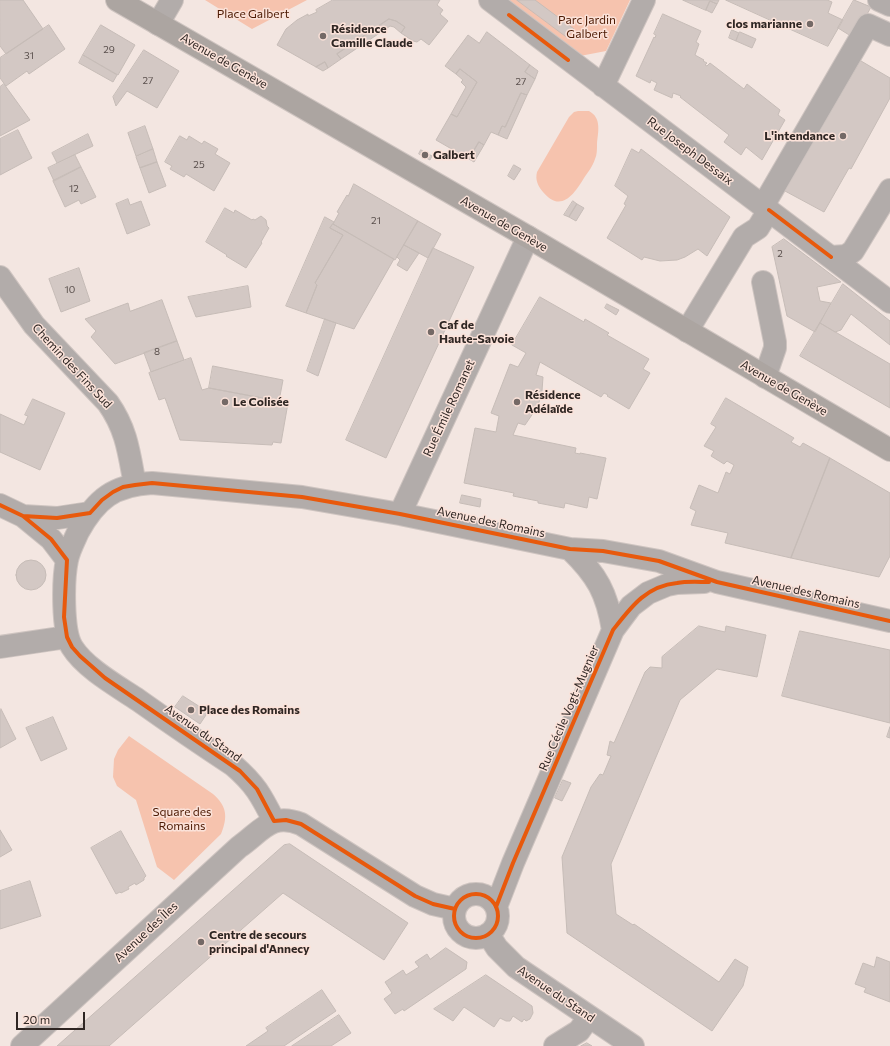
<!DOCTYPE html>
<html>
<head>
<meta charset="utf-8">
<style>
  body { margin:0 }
  #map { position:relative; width:890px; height:1046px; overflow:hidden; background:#f3e6e1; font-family:Commissioner,sans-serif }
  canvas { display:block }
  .scale { position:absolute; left:16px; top:1012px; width:69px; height:18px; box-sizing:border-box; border:2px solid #2f2623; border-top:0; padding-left:5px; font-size:12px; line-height:14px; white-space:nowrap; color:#2f2623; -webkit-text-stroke:3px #fbe2d9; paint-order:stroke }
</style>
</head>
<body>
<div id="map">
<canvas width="890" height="1046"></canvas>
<div class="scale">20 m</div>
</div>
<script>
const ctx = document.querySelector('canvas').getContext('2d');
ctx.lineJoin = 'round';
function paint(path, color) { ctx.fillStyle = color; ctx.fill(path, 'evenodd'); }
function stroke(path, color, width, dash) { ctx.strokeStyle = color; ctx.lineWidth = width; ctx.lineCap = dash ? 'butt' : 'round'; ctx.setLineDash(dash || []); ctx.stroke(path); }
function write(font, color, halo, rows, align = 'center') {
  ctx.font = font + ' Commissioner,sans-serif'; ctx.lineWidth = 3; ctx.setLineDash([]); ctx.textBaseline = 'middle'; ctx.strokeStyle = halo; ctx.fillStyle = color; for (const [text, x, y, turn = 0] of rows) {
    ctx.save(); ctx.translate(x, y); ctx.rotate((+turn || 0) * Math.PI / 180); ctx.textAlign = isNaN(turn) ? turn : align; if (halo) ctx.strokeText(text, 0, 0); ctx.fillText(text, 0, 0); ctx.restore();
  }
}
paint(new Path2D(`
  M205,0H307L252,29Z
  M506,0H630L606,51L580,56Z
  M578,111H589C602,118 598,132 597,144C597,149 597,155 595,159C593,166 588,172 584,178C575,193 561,214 543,192C538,186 535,180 537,172L569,117L574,112Z
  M129,736L213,794C227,806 228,817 221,834L174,880L157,867L136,800L117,786L113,777L114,759L118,750Z`), '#f6c3ae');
const building = new Path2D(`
  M0,0H23L43,29L6,54L0,46Z
  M333,0H440L437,5L443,10L440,14L448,21L429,45L421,39L417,42L413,41L401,33L405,27L396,21L389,19L337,54L341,59L328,68L325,62L316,67L277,45L286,29L297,20L308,14V16L317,12L316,10Z
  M517,0H535L574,29L567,37Z
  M683,0H719L717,4L710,1L706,10Z
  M726,0H827L832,2L828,13L843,20L828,46Z
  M854,0L871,7L854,38L838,28Z
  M710,1L717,4L712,13L706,10Z
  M663,14L701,31L696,42L699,44L695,55L704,60L703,61L707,63L705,65L707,66L710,63L744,89L747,84L780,110L778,115L785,120L762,160L746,147L741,155L724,142L729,135L680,97L681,96L673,93L672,98L654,90L657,83L651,80L650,83L636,76L654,37L655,38L656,35L654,34Z
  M389,19L396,21L405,27L401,33L394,27L390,26L341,59L337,54Z
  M49,25L65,49L29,74L27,71L6,86L0,78V58Z
  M101,25L135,45L118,75L83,55Z
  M732,30L739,33L736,41L729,38Z
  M487,32L530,65L525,72L535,79L527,95L521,93L505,127L502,126L498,135L491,132L484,145L479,142L469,159L436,140L451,114L457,117L477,82L460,69L456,74L445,66L468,35L479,43Z
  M740,32L756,39L752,48L736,41Z
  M144,50L179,71L157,108L127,91L116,106L113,97Z
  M83,55L117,75L113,82L79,63Z
  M861,61L890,78V98L851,169L849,168L824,212L785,191Z
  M325,62L328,68L323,71L316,67Z
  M530,65L538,71L535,79L525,72Z
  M460,69L477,82L457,117L451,114L466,87L461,82L463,80L456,74Z
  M4,84L30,120L0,136V87Z
  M521,93L527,95L507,139L498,135L502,126L505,127Z
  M145,126L153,149L136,156L128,133Z
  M18,130L32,158L0,175V139Z
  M88,134L93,146L57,163L52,153Z
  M180,136L187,140L189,136L202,144L204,141L218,149L215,154L230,163L214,191L186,174L184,177L170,169L172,166L165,162Z
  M479,142L484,145L474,162L469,159Z
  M153,149L157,162L140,168L136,157Z
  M632,149L639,153L641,149L730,217L707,256L698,249L685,257L677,260L660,261L644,257L642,260L607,238L626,205L624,204L628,196L615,186Z
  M421,150L432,156L430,160L419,154Z
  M75,155L81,167L54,181L48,168Z
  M157,162L166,186L149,193L140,168Z
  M514,165L521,169L514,180L508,176Z
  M81,167L96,197L81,204L79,200L65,207L53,181Z
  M354,184L418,221L395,260L333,224L339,213L337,212L347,195L348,196Z
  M128,199L130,205L141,201L150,225L127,234L116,204Z
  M573,201L577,204L569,217L564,215Z
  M577,204L584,208L576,221L569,217Z
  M225,208L234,213L235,210L252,220L253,219L255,220L261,216L266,220L267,226L269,228L261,242L262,243L246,268L226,256L227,255L206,242Z
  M325,217L334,222L330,228L343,235L315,283L317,285L306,313L286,306Z
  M418,221L441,234L428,258L404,245Z
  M333,224L394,259L354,329L306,313L317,285L315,283L343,235L330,228Z
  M784,239L841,282L817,287L820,301L831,303L815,332L787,316L772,247Z
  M404,245L419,253L407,271L397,265L400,260L397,257Z
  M433,248L474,267L386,458L346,440Z
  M79,268L90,301L61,312L49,279Z
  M843,284L890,321V345L851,314L841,330L835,332L820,323Z
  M248,286L251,307L196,317L188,297Z
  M540,297L584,322L585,319L609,333L607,335L649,359L643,369L650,373L629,409L607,396L608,395L604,393L601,397L540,362L536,375L543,377L542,391L538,406L525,425L518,423L513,435L576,448L575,453L580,454V453L606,458L597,499L589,497L587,508L565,503L564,508L538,503V501L513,496L514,493L464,483L475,428L496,432L499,416L491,413L510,364L518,367L526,353L512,345Z
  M162,300L177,341L115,364L91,337L96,331L85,319L128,303L130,311Z
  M607,304L619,310L616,315L605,308Z
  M325,319L336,323L318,376L307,371Z
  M820,323L890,364V408L800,356Z
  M177,341L184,360L151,372L144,353Z
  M191,358L202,390L209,388L288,403L281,443L273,442L272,445L180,440L165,398L159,400L149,373Z
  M213,366L283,380L279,401L209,388Z
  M726,398L794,438L791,442L800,447L803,443L830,458L791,558L725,543L728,533L691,525L696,511L690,508L699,485L718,493L726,472L730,474L734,465L727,461L724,464L711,456L714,451L704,446L716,427L711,424Z
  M33,399L65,413L40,470L0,452V414L24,425L28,416L25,415Z
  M830,458L890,493V556L879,577L791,558Z
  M462,495L481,499L480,507L460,503Z
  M16 575a15 15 0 1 1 30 0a15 15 0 1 1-30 0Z
  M699,626L725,632L726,626L766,635L757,677L717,669L680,700L611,864L616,914L633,925L634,924L719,982L735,959L748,967L743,986L712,1031L567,933L562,857L591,787L600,774L603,775L611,756L607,755L610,741L614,743L645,672L650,667L662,668V657Z
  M800,631L890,650V723L782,696Z
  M183,696L208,712L200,724L175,707Z
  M1,709L16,739L0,748V710Z
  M53,717L67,749L41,761L26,728Z
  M890,727V738L887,737Z
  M563,780L571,783L562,801L555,798Z
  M0,830L12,850L0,857Z
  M121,831L146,876L144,878V880L136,885L135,883L128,887L129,889L121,893L120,892L116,894L91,848Z
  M290,844L408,923L384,960L283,893L109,1046H57L284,845Z
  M30,881L41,916L0,929V891Z
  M446,948L467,962L466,969L404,1011L403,1009L395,1014L384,999L392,993L385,982L403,970L406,975L419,967L415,962L427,954L430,959Z
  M877,957L890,962V1002L864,992L866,988L855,984L863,963L874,967Z
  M486,975L532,1006L533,1013L530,1019L526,1021L524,1019L522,1022L513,1016L510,1021H506L500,1018L494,1027L464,1007L453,1021L434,1009Z
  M322,990L336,1011L284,1046H246L268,1031L266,1028Z
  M339,1015L351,1033L331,1046H292Z
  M587,1043L592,1046H581Z`);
paint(building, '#d3c8c4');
stroke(building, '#c6bcb7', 1);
const minor = new Path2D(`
  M490,0L890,302
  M879,0L890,5
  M158,24L172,0
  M603,86L644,0
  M763,206L868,25L890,35
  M831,257L846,256L853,251L890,190
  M0,277L34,325L108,403C127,430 129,453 135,485
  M763,282L775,342V348L765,377
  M687,331L744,237L758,228L769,210
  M0,505L23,516L51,539L67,560
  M400,514L528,237
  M23,516L57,518L90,513
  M570,549C597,575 607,593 613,630
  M0,647L67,637
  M274,821C261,795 255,784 233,765C201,744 169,722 138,700C117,686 85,668 72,647C62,631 63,579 67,560C69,550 74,541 78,532C96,499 114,485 152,483L302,497L400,514L570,549L603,551L659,561L717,582L890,621
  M454 916a22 22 0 1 1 44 0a22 22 0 1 1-44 0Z
  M496,907L513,863L613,630L631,606L648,593L667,585L677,583L704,582
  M488,934L497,948L516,967L633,1046
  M22,1046L239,847C262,831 271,812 301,824L415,896L433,904L455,909
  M555,1046L579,1031L589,1017`);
const major = new Path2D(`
  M117,0L528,237L890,450`);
stroke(minor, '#cec4c0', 24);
stroke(major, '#cec4c0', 24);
stroke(minor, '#b2acaa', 22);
stroke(major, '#aca5a1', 22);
stroke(new Path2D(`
  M509,15L568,60
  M769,210L831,257
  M0,505L23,516L51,539L67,560L64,617L67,637L72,647L80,656L105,678L240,771L257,789L274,821L286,820L301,824L415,896L433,904L455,909
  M23,516L57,518L90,513L102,500L113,492L123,487L135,485L152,483L302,497L400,514L570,549L603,551L659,561L717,582L890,621
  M454 916a22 22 0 1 1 44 0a22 22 0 1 1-44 0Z
  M496,907L513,863L613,630C631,607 646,586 677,583C687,581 699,582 709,582`), '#e8590c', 4);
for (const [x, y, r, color] of [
  [810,24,4,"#746966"],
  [323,36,4,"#746966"],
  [843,136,4,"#746966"],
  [425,155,4,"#746966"],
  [431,332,4,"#746966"],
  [225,402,4,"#746966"],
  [517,402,4,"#746966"],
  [191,710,4,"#746966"],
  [201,942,4,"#746966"]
]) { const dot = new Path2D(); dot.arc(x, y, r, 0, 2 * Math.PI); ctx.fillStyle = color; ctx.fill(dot); stroke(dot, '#fbe2d9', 1.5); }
write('10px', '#584e4b', null, [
  ["29",109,50],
  ["31",29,56],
  ["27",148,81],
  ["27",521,82],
  ["25",199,165],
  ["12",74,189],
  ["21",376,221],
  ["2",780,254],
  ["10",70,290],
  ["8",157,352]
]);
write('12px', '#4d1a03', '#fbe2d9', [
  ["Place Galbert",253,14],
  ["Parc Jardin",587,20],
  ["Galbert",587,34],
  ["Square des",182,812],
  ["Romains",182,826]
]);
write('bold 12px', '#2f2623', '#fbe2d9', [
  ["clos marianne",802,24,"right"],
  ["Résidence",331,29],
  ["Camille Claude",331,43],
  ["L'intendance",835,136,"right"],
  ["Galbert",433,155],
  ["Caf de",439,325],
  ["Haute-Savoie",439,339],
  ["Résidence",525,395],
  ["Adélaïde",525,409],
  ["Le Colisée",233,402],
  ["Place des Romains",199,710],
  ["Centre de secours",209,935],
  ["principal d'Annecy",209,949]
], 'left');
write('12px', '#2f2623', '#fbe2d9', [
  ["Avenue de Genève",224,61,30],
  ["Rue Joseph Dessaix",690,151,37],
  ["Avenue de Genève",504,224,30],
  ["Chemin des Fins Sud",72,366,47],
  ["Avenue de Genève",784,388,30],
  ["Rue Émile Romanet",449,408,-65],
  ["Avenue des Romains",491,522,12],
  ["Avenue des Romains",806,592,13],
  ["Rue Cécile Vogt-Mugnier",569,708,-67],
  ["Avenue du Stand",203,733,35],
  ["Avenue des Îles",146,932,-43],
  ["Avenue du Stand",556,994,34]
]);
</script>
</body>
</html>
